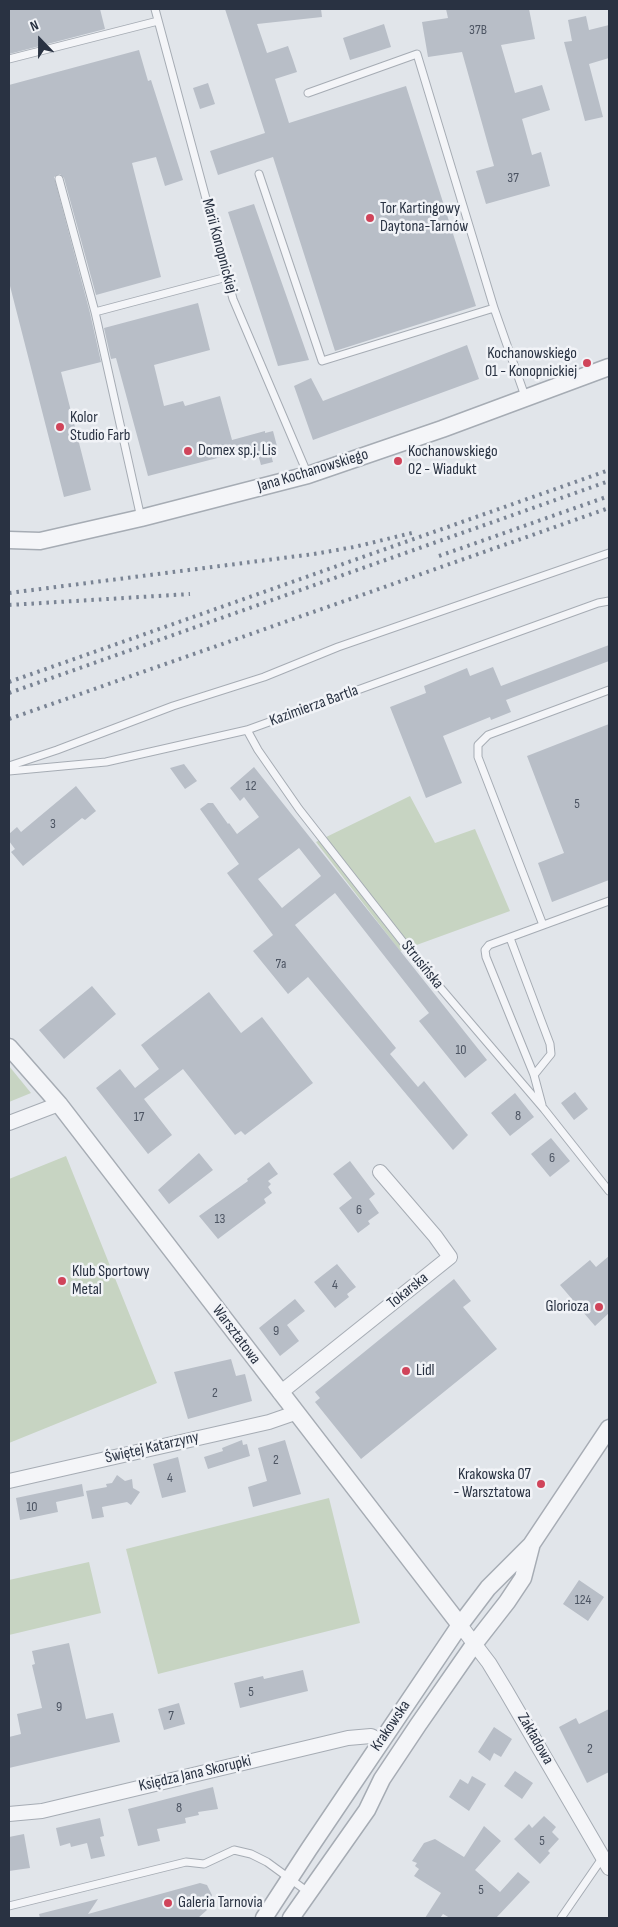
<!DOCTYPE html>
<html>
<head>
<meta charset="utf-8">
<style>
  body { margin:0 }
  #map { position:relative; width:618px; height:1927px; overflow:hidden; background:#e1e5ea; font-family:"Sofia Sans Condensed",sans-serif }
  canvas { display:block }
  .frame { position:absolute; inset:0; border:10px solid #293242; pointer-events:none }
  .north { position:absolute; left:15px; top:15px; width:50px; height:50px; -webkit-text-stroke:4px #f1f3f7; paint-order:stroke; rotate:338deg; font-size:14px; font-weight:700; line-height:20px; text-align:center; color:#293242 }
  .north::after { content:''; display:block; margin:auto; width:18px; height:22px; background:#293242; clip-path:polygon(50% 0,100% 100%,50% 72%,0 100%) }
</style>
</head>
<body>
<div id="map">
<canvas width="618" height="1927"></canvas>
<div class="frame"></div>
<div class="north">N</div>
</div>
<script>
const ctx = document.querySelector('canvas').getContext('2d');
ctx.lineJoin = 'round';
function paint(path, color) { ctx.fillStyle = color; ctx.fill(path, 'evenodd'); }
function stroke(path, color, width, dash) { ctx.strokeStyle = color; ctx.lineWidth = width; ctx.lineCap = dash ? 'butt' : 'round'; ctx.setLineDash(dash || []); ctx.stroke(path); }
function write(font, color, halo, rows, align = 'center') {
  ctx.font = font + ' "Sofia Sans Condensed",sans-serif'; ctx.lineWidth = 5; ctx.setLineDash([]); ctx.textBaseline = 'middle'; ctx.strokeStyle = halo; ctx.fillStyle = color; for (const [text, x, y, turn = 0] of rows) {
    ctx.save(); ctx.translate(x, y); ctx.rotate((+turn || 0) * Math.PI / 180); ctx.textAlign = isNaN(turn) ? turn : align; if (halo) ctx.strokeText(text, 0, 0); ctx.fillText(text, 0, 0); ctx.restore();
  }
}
paint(new Path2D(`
  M410,796L435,843L475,829L510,911L400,951L316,842Z
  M9,1066L31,1093L9,1102Z
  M66,1156L157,1383L9,1443V1179Z
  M329,1498L360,1623L158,1674L126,1549Z
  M89,1562L101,1613L9,1635V1580Z`), '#c7d4c2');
paint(new Path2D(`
  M9,9H100L105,29L9,54Z
  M225,9H321L322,17L257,24L267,53L288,46L293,60L297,72L275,79L289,123L406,86L476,306L335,351L273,157L218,175L210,151L265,133Z
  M446,9H529L535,39L501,45L515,93L542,85L550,110L522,119L532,155L541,152L550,186L486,204L476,171L494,166L462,52L428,57L422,22L448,18Z
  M586,16L589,30L609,25V58L589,64L603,117L585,121L564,42L572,41L568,20Z
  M384,24L391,47L350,60L343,38Z
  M139,50L148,81L151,80L183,180L165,186L156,157L132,163L161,277L96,295L64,178L60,174L54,177L90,313L101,362L61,372L91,490L64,497L9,282V85Z
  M208,83L215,104L200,109L193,88Z
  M254,204L309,360L278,366L228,212Z
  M198,303L210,350L154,365L164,406L183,401L185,406L220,396L232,440L265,431V433L273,431L278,450L270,452L273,462L261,465L258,454L254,455L252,449L148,476L116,358L111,359L104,328Z
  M467,345L479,379L313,440L294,386L311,378L323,401Z
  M609,645V661L506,700L511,712L491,720L490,717L443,736L462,783L426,798L390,707L426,693L424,686L467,668L470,676L493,667L501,686Z
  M609,724V880L552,902L538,863L564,853L527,756Z
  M184,764L197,781L185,789L170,768Z
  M254,767L487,1060L465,1078L419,1021L429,1013L335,893L295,925L396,1048L390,1054L418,1087L424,1081L468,1135L453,1150L308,977L288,994L253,951L273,935L227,873L239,864L200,809L208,803H213L228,824L229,823L237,834L259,817L244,797L240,801L230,788ZM299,848L321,876L282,908L258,879Z
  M76,786L96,811L85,820L82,818L23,866L11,852L15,849L9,841V834L17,827L21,832Z
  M92,986L116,1014L64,1059L39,1030Z
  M209,992L241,1033L262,1017L313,1083L245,1135L241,1131L235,1135L183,1069L144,1099L172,1135L148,1154L96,1088L120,1069L135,1088L159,1069L141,1045Z
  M575,1092L588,1109L574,1120L561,1103Z
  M515,1093L534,1117L510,1136L491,1113Z
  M551,1138L570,1161L550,1177L531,1154Z
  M199,1153L213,1170L169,1204L158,1190Z
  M350,1161L375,1194L369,1199L379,1213L368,1221L370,1224L358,1233L339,1208L352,1198L333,1174Z
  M269,1162L278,1174L268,1181L271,1184L268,1187L272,1193L264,1199L266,1203L218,1239L199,1216L248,1181L247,1179Z
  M609,1256V1313L595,1326L560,1285L590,1260L596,1267Z
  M337,1264L356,1287L347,1294L349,1297L335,1308L314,1282Z
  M454,1279L471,1301L463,1307L497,1349L361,1459L315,1402L320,1398L315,1392Z
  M295,1299L305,1311L287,1325L299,1341L280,1356L259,1328Z
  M231,1359L236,1376L245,1374L252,1401L188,1419L174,1372Z
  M242,1440L243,1445L247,1444L250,1456L208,1469L204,1457L223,1451L222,1448Z
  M285,1440L301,1494L253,1507L248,1487L267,1481L258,1448Z
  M178,1457L186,1492L162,1498L153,1464Z
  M117,1475L125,1481L132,1479L133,1488L140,1492L131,1505L127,1502L102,1507L104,1517L92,1519L86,1491L107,1487L106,1484L112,1483Z
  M82,1484L84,1496L56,1502L58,1512L20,1520L16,1498Z
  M579,1580L604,1597L588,1621L563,1604Z
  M69,1643L86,1719L113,1713L120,1742L9,1768V1737L21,1734L17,1714L42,1708L32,1665L35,1664L32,1651Z
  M303,1670L308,1691L240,1708L234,1683L263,1676L264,1679Z
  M179,1703L185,1724L164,1730L158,1709Z
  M609,1709V1772L587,1783L559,1727L576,1718L579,1724Z
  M494,1727L512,1739L501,1757L494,1753L490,1761L478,1752Z
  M515,1771L533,1783L522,1799L504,1786Z
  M472,1776L486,1784L469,1811L449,1797L460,1779L468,1784Z
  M213,1787L218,1809L198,1812L199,1815L185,1818L186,1823L157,1829L160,1841L138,1846L128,1809Z
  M544,1816L556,1827L552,1832L559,1839L548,1851L550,1853L540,1864L514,1839L529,1824L532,1828Z
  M100,1818L104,1836L100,1837L105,1856L91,1859L87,1843L71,1847L70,1843L60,1846L56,1828Z
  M484,1826L501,1841L475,1870L500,1892L518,1872L530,1882L496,1918H450L443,1914L440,1918H425L441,1893L414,1876L419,1869L415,1866L417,1863L412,1861L424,1843L435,1839L464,1857Z
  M24,1834L30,1868L9,1871V1837Z
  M200,1883L207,1885L212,1895L207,1910L198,1918H40L39,1914L98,1899L88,1914Z`), '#b8bec7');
const service = new Path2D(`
  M155,9L233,299L308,475
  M9,59L158,21
  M308,93L417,54L494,308
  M259,174L322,361L494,308L526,399
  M59,179L95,312L141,518
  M95,312L227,277
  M247,730L258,750L299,809L421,965L544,1109L609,1191
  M9,766L57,750L173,706L264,677L338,647L609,553
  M9,771L106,762L247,730L598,603L609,601
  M543,925L478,757V745L488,735L609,690
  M510,938L550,1044L551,1054L534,1075
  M542,1105L534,1075L486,957L485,950L489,945L609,901
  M9,1906L186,1862L204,1864L234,1850L251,1854L267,1862L308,1892
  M561,1918L603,1857`);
const minor = new Path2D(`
  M9,1123L59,1104
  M280,1393L450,1257L435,1236L380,1172
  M9,1481L269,1422L295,1413
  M460,1625L489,1663L506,1691L609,1868
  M9,1814L42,1811L348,1738L371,1736L381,1741`);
const tertiary = new Path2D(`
  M9,540L40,541L141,518L308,475L442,429L609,367
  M9,1047L59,1104L460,1625
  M264,1918L309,1849L460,1625L488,1588L531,1545L609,1428
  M291,1918L367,1810L382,1779L418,1725L475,1643L507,1602L523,1578L531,1547`);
stroke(service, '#a6acb4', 9);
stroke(minor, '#a6acb4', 16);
stroke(tertiary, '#a6acb4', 19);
stroke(service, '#f4f5f8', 7);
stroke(minor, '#f4f5f8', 14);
stroke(tertiary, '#f4f5f8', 16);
stroke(new Path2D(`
  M439,556L609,496
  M9,593L314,554L354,547L416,532
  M9,605L190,594
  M9,682L609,470
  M9,693L609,481
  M9,719L609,508`), '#7a8494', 4, [2.5, 5]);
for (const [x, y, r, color] of [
  [370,218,5,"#d0445a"],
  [587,363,5,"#d0445a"],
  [60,427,5,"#d0445a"],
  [188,451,5,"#d0445a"],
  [398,461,5,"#d0445a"],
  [62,1281,5,"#d0445a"],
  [599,1307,5,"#d0445a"],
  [406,1371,5,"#d0445a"],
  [541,1484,5,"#d0445a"],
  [168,1903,5,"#d0445a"]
]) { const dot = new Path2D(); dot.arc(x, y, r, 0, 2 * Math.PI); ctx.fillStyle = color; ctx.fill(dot); stroke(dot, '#f1f3f7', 2); }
write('14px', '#4d5563', null, [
  ["37B",478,30],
  ["37",513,178],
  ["12",251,786],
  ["5",577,804],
  ["3",53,824],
  ["7a",281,964],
  ["10",461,1050],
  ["8",518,1116],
  ["17",139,1117],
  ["6",552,1158],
  ["6",359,1210],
  ["13",220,1219],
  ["4",335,1285],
  ["9",276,1331],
  ["2",215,1393],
  ["2",276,1460],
  ["4",170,1478],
  ["10",32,1507],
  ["124",583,1600],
  ["5",251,1692],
  ["9",59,1707],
  ["7",171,1716],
  ["2",590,1749],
  ["8",179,1808],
  ["5",542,1841],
  ["5",481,1890]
]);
write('16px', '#293242', '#f1f3f7', [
  ["Tor Kartingowy",380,209],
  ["Daytona-Tarnów",380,227],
  ["Kochanowskiego",577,354,"right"],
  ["01 - Konopnickiej",577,372,"right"],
  ["Kolor",70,418],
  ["Studio Farb",70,436],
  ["Domex sp.j. Lis",198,451],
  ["Kochanowskiego",408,452],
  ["02 - Wiadukt",408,470],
  ["Klub Sportowy",72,1272],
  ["Metal",72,1290],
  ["Glorioza",589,1307,"right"],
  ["Lidl",416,1371],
  ["Krakowska 07",531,1475,"right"],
  ["- Warsztatowa",531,1493,"right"],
  ["Galeria Tarnovia",178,1903]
], 'left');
write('16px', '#293242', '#f1f3f7', [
  ["Marii Konopnickiej",219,246,75],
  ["Jana Kochanowskiego",313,471,-17],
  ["Kazimierza Bartla",314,706,-20],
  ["Strusińska",422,965,51],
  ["Tokarska",408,1291,-39],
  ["Warsztatowa",236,1335,53],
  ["Świętej Katarzyny",152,1448,-13],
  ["Krakowska",391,1726,-56],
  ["Zakładowa",535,1739,60],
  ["Księdza Jana Skorupki",195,1774,-13]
]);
</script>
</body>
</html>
